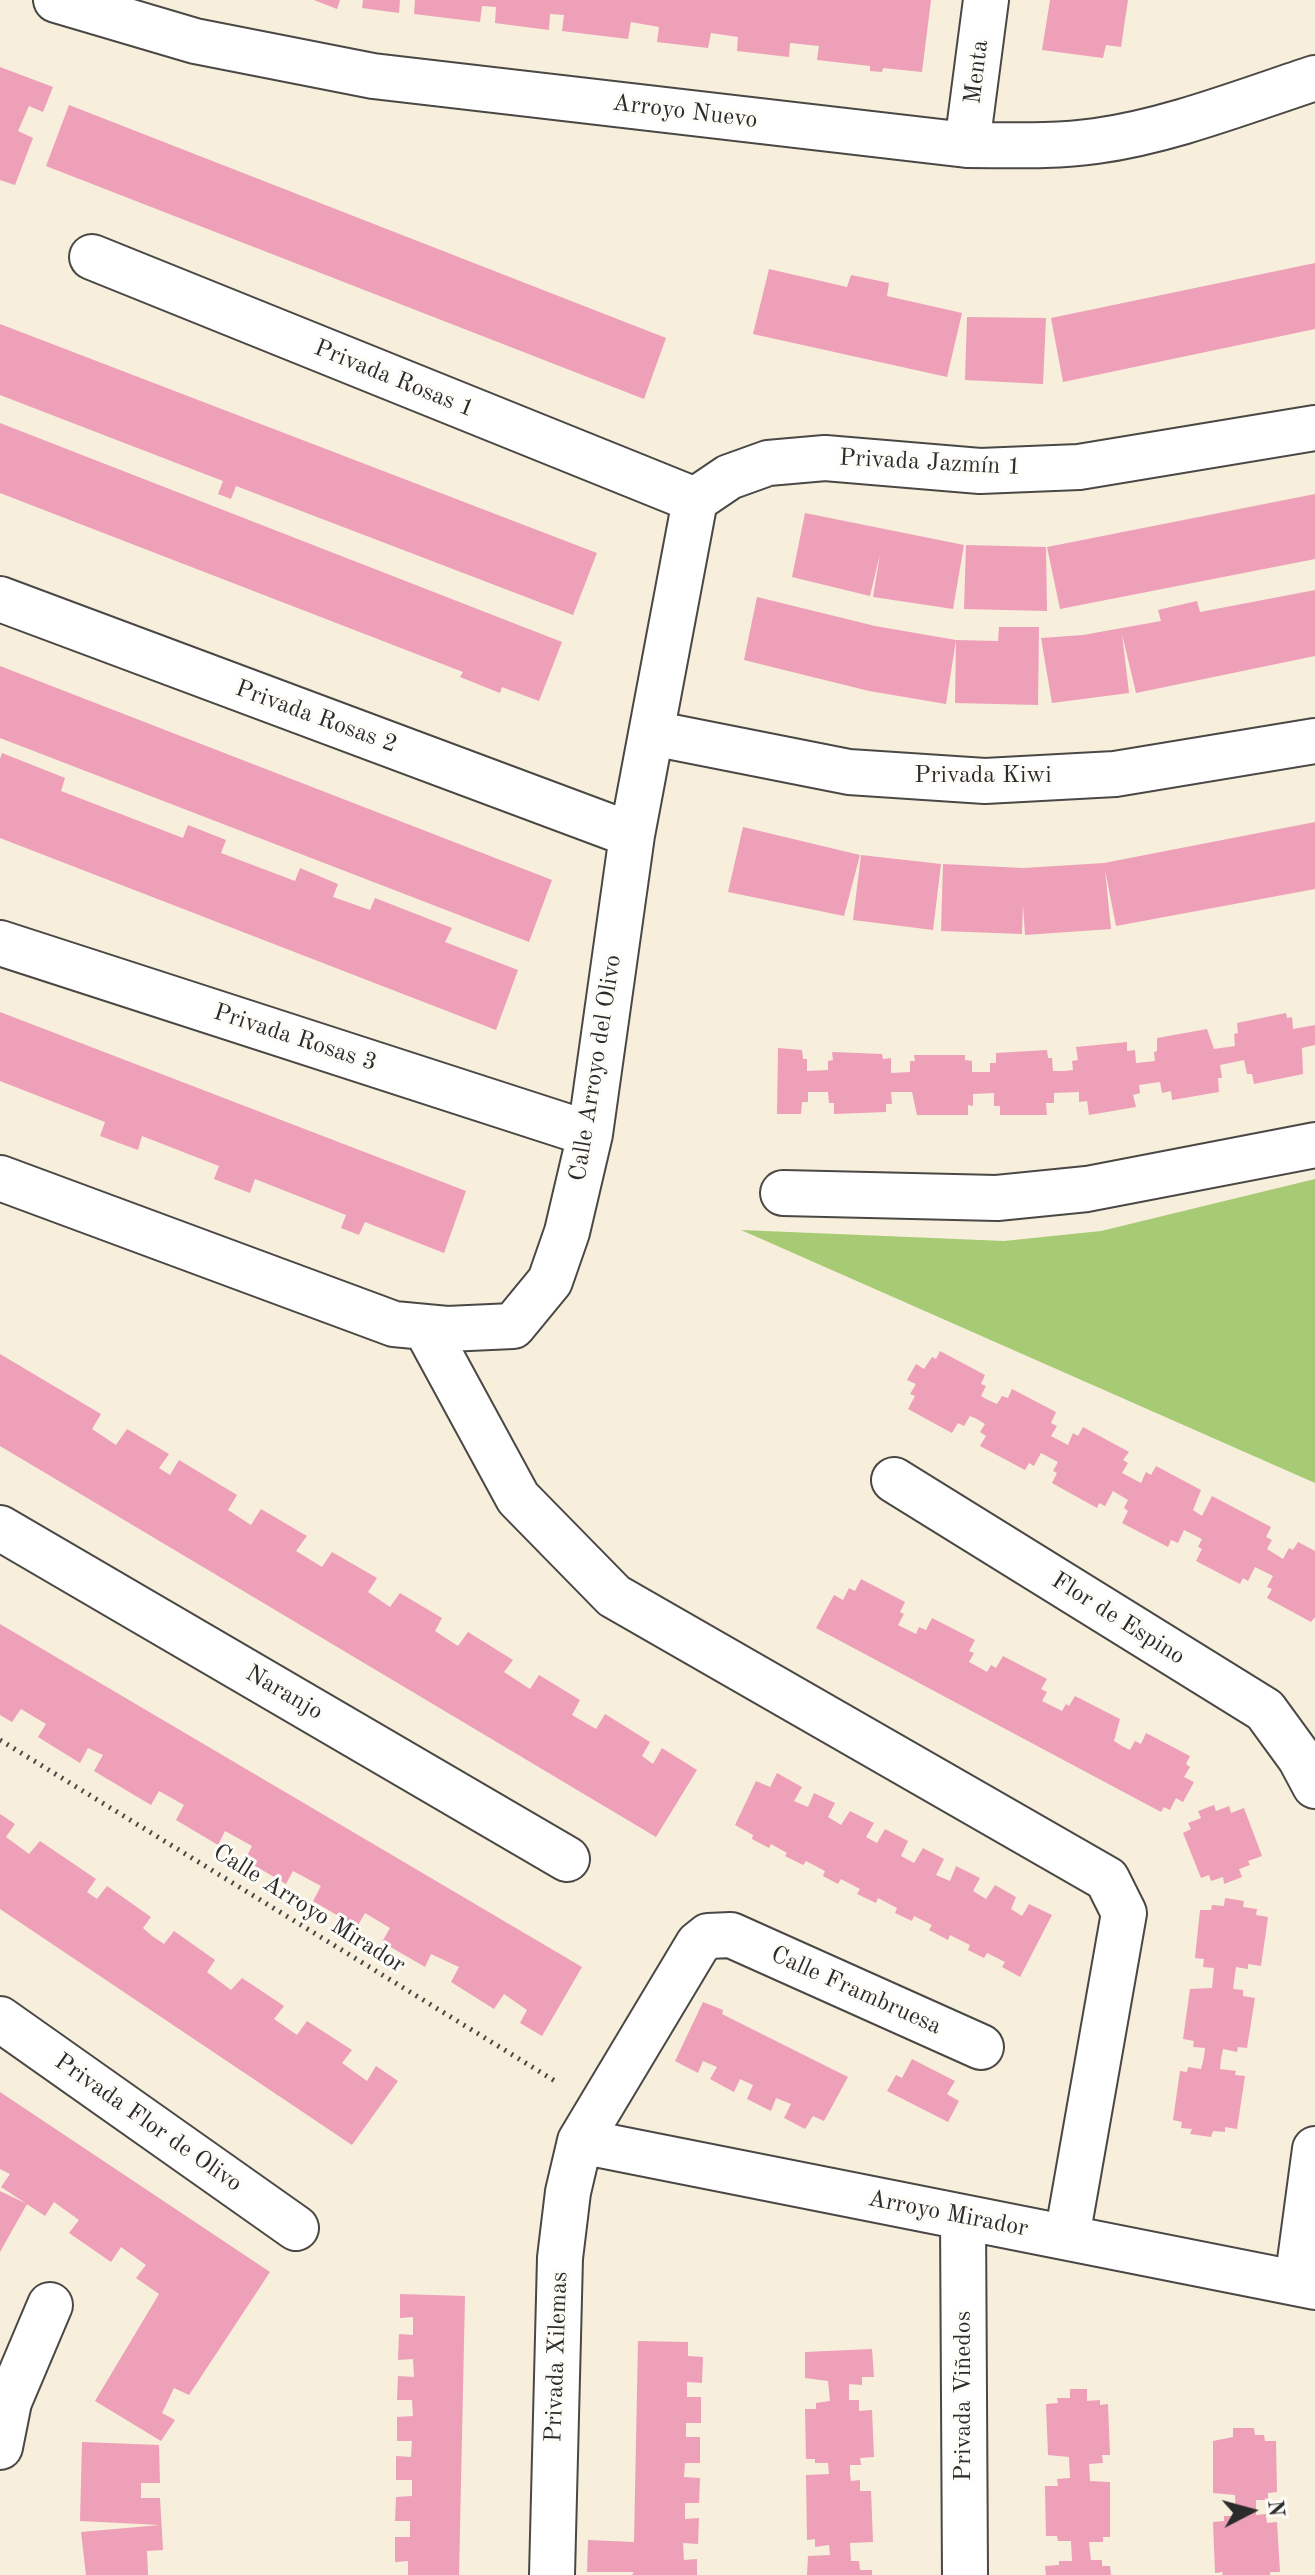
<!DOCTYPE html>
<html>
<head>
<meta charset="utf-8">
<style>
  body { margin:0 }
  #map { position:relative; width:1315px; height:2575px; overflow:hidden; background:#f7eedb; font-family:"Old Standard TT",serif }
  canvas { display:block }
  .north { position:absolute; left:1211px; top:2471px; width:80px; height:80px; -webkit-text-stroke:6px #fdfcf7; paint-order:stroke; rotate:84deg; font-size:22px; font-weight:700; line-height:32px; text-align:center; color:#2b2b2b }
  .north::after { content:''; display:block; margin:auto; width:28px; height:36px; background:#2b2b2b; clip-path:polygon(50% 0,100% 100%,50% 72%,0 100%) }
</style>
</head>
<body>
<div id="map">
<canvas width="1315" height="2575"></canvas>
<div class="north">N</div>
</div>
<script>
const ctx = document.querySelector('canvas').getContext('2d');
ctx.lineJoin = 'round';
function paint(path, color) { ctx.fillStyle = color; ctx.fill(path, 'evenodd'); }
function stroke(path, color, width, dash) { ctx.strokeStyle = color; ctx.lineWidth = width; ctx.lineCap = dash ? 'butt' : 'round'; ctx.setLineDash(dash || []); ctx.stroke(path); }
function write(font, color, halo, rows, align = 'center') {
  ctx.font = font + ' "Old Standard TT",serif'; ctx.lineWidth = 6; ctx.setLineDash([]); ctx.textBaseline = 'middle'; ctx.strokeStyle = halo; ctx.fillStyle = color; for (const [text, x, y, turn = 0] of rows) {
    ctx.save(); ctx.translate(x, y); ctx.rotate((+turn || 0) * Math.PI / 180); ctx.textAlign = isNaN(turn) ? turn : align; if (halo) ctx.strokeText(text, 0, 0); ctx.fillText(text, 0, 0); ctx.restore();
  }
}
paint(new Path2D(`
  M1315,1179V1483L741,1230L1004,1241L1101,1231Z`), '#a7cb75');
paint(new Path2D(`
  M314,0H340L337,9Z
  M363,0H400L399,13L362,8Z
  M415,0H931L922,72L883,68L882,72L870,71V66L817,60L819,46L790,43L789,57L737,51L738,37L711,33L708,48L657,42L659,27L631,22L628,39L562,31L564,15L550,14L549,30L495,23L496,7L482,6L480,22L414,14Z
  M1050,0H1128L1121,47L1106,45L1103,58L1042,50Z
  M0,67L53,87L43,112L29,106L18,131L33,138L15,185L0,180Z
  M69,105L666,338L644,399L46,166Z
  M1315,263V329L1063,382L1051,318Z
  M769,269L847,287L851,275L889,283L887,296L962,313L947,377L753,334Z
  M967,317L1046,318L1043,384L965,380Z
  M0,324L597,553L573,615L236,486L231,499L218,494L223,481L0,395Z
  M0,423L562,642L539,701L502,687L500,693L460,677L463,672L0,493Z
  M1315,494V559L1060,609L1047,547Z
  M805,513L964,545L953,609L873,597L880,554L870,596L792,577Z
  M966,545L1046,547L1047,611L964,609Z
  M1315,590V656L1136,693L1122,634L1129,693L1052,703L1041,638L1083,635L1161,621L1158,610L1197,601L1200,612Z
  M757,597L875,626L956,640L998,641L999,627H1039L1038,705L955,703L956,640L946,704L869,691L744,660Z
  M0,666L552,880L529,942L0,738Z
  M2,753L65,778L61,791L183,838L188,825L226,840L221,853L295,881L300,868L338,884L333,897L370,910L375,898L452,928L445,942L518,970L496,1030L0,838V759Z
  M1315,822V889L1116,926L1105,870L1111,929L1025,935L1023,905L1022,934L941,931L943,864L1023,868L1104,863Z
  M743,827L860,855L844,916L728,892Z
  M861,855L941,864L933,930L853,920Z
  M0,1012L466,1191L444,1253L365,1222L359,1235L341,1228L346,1215L255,1179L250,1193L214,1179L219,1166L142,1136L138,1150L100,1136L105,1122L0,1081Z
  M1286,1013L1287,1018L1292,1017L1293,1029L1315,1025V1045L1302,1048L1303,1074L1254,1084L1252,1074H1247L1244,1060L1220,1065L1222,1078H1218L1219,1092L1172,1100L1171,1091L1162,1093L1160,1082L1139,1085L1140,1093L1133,1095L1136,1107L1089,1115L1087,1101L1079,1102V1092L1054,1093V1103H1046L1047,1115H1000V1106H994V1093L973,1094V1106L968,1105V1115H917L912,1092H891L892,1104H886V1112L834,1114V1103H829L828,1092H808V1102H802L801,1114H777L778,1048L802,1050L803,1059H807V1071L828,1070V1061L833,1060L832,1052L882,1054L883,1059L891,1058V1073L910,1072V1061H915L914,1055H965V1060L972,1061V1072H990V1063H996V1053L1047,1050L1048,1058H1052L1053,1071H1064L1073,1070L1072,1061L1078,1060L1076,1047L1127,1042V1051L1135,1050L1136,1063L1155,1061L1154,1052L1157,1051V1038L1207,1029L1214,1049L1235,1046L1234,1034L1238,1033L1237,1023Z
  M940,1351L985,1375L981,1384L986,1386L981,1396L988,1400L997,1404L1002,1396L1008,1398L1012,1389L1056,1412L1051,1423L1057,1426L1051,1436L1068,1445L1073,1433L1078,1436L1083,1427L1129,1452L1123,1460L1128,1463L1122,1473L1141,1483L1146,1472L1151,1475L1156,1466L1201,1490L1193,1510L1202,1516L1212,1496L1271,1527L1266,1537L1272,1540L1267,1549L1283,1559L1289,1548L1293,1550L1298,1542L1315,1551V1617L1311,1622L1267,1598L1272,1589L1267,1587L1273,1576L1255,1567L1248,1581L1243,1578L1240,1584L1196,1561L1202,1549L1198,1547L1202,1539L1184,1530L1178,1543L1171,1540L1168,1547L1122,1523L1128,1511L1124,1508L1128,1500L1113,1491L1105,1506L1099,1503L1097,1508L1052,1483L1057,1473L1053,1471L1058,1462L1041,1453L1034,1466L1029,1463L1025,1470L980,1446L986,1436L980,1432L985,1424L977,1419L970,1416L964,1426L958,1423L952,1433L908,1409L915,1396L910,1394L916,1384L907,1380L916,1364L924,1369L932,1357L936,1359Z
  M0,1354L101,1414L92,1429L116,1445L127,1429L169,1454L159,1468L170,1475L179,1460L237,1495L228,1510L251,1525L261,1509L307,1536L296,1551L322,1567L332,1552L377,1578L368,1592L390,1607L400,1593L442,1618L435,1631L458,1646L468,1632L513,1660L504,1672L530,1689L539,1675L580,1700L572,1715L596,1729L605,1714L650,1742L642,1756L653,1764L662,1748L697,1770L656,1837L0,1446Z
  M861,1579L905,1602L900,1612L904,1614L898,1625L916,1634L919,1627L926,1630L932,1618L975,1640L969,1651L974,1653L969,1662L980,1668L987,1672L991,1665L996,1668L1003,1656L1047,1679L1041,1689L1047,1692L1042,1701L1062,1711L1066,1704L1069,1706L1075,1696L1120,1719L1114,1741L1122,1746L1130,1750L1135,1741L1141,1744L1146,1733L1190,1756L1186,1764L1190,1767L1184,1777L1194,1782L1183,1802L1176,1798L1170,1810L1164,1807L1161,1812L816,1628L834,1595L843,1600L849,1588L855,1591Z
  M0,1624L582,1967L542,2036L520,2023L527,2010L504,1994L494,2009L451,1982L459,1967L431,1954L425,1967L382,1942L390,1928L365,1913L357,1927L313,1901L321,1886L293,1871L286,1884L245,1860L252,1846L225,1831L218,1845L176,1820L184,1805L159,1791L151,1805L94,1771L103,1755L88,1748L80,1763L38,1737L46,1724L21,1709L12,1722L0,1715Z
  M777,1773L802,1787L794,1801L808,1807L814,1793L835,1803L828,1817L841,1825L850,1811L874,1823L866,1837L877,1843L885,1829L908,1841L901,1856L914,1863L923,1848L944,1859L936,1875L950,1881L956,1866L980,1878L973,1891L986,1899L995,1885L1016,1897L1011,1909L1022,1916L1029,1904L1052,1915L1020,1977L1002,1967L1005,1962L987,1953L984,1958L968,1950L970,1945L950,1935L948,1940L929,1930L932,1925L914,1916L912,1921L895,1913L897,1908L878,1898L876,1903L857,1894L860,1889L841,1879L838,1884L823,1876L825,1871L806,1861L803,1865L785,1856L787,1853L771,1844L769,1848L752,1839L753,1835L735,1825L756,1781L770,1787Z
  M1214,1805L1216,1811L1229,1806L1231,1813L1244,1808L1262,1856L1248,1861L1250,1865L1239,1869L1242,1877L1224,1884L1223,1877L1211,1881L1209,1875L1201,1878L1183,1833L1191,1829L1188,1823L1201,1818L1198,1811Z
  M0,1814L15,1824L6,1837L29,1854L40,1841L96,1879L87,1892L97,1899L107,1886L151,1917L143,1928L152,1936L164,1944L174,1931L215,1960L207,1972L231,1990L242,1978L284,2006L274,2019L297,2035L307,2021L352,2050L342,2063L367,2081L376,2066L398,2081L352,2145L0,1909Z
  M1225,1898L1244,1901L1243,1907L1257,1909L1256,1915L1268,1917L1261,1966L1248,1964V1969L1236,1967L1233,1989L1243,1990V1996L1255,1998L1247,2048L1238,2047L1237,2052L1223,2049L1221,2059L1220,2069L1236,2071L1235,2075L1245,2076L1237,2129L1225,2127V2132L1213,2131L1211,2137L1190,2134L1192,2129L1181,2128L1182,2122L1173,2120L1180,2071L1187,2072L1188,2067L1201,2069L1204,2057L1205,2048L1193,2047L1194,2041L1183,2039L1190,1989L1212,1988L1214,1968L1203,1967L1204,1959L1195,1958L1200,1910H1211L1212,1905L1224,1906Z
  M703,2002L723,2010L722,2014L848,2077L824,2121L813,2116L805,2129L784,2118L791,2104L776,2098L771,2111L747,2099L753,2085L740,2079L734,2092L710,2079L717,2067L703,2061L698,2073L675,2061Z
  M912,2059L955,2081L947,2094L959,2101L948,2122L887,2091L896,2075L902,2078Z
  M0,2092L270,2272L189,2395L174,2388L162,2413L175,2420L161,2441L95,2401L159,2294L136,2278L146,2265L121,2247L111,2262L69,2233L79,2220L65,2210L54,2202L45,2216L1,2187L10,2174L0,2169Z
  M0,2191L27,2204L0,2252Z
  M400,2294L465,2296L459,2575H408V2561L395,2562V2537H410V2521H395L396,2497L412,2496V2480H396V2456L411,2457L412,2441H397V2417L413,2416L412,2400H397L398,2376L414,2377L413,2359L398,2360L399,2334L413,2335V2317L400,2318Z
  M638,2341L688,2342V2356L703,2357L702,2383L687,2382V2397H701V2423H686V2437H700V2463H685L684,2477L700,2478L699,2503H685V2519L699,2518L698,2544L683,2543L684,2560L697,2559V2575H632L634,2572H587L588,2540L634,2542Z
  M872,2349L874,2377H862V2385L849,2384V2400H859V2411L872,2410L874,2457L860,2458L861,2465H850V2474L851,2481L860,2480V2491H871L873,2542L850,2543L851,2561H859L860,2570H872V2575H807L808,2556L830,2555L829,2545L815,2547V2539L807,2540L806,2475L829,2474L828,2463H815V2459H806L805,2409H816V2403L830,2401L828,2381L805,2378V2352Z
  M1070,2389H1087V2401L1100,2400V2405L1108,2404L1110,2455H1102L1103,2463L1089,2464L1090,2481L1110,2482V2537H1103V2542H1089L1091,2560H1102V2566H1110L1111,2575H1046L1045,2566L1059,2565V2561H1072L1071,2541H1058L1057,2536H1046L1045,2486H1058L1057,2479L1070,2478L1069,2457L1048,2455L1046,2404L1058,2403L1057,2398H1070Z
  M1233,2428H1254L1255,2435H1264L1265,2441H1276L1277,2492L1268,2493V2500H1256V2515L1266,2514L1267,2523L1277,2522L1280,2572H1270V2575H1222L1223,2572L1215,2573L1213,2522L1224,2521V2516H1236L1235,2495L1213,2493V2441L1233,2437Z
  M82,2442L159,2445L160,2483H141V2498H160L163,2550L147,2551L148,2575H86L81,2532L160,2525L80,2521Z`), '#eda0b8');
const minor = new Path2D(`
  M56,0L195,41L373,76L967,145C1010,145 1054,147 1096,141C1169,131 1245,101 1315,78
  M967,145L986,0
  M92,257L695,500
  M695,500L729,477L768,463L825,458L980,471L1079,467L1315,428
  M0,599L632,835
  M652,733L849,772L985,781L1115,774L1315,741
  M0,943L590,1134
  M0,1178L394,1324L447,1329L513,1326L550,1281L567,1232L590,1134L632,835L695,500
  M783,1193L997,1198L1087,1189L1315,1145
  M425,1327L518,1498L614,1596L1107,1879L1124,1913L1067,2237
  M894,1480L1265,1710L1300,1758L1315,1786
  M0,1528L567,1859
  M0,2019L296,2228
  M580,2141L1315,2287
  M963,2217L965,2575
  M1297,2283L1315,2149
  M0,2447L9,2402L50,2305
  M552,2575L560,2258L568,2192L580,2141L698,1944L708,1936L731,1935L981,2047`);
stroke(minor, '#4a4845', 48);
stroke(new Path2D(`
  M0,1740L555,2081`), '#4a4845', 5, [2, 6]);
stroke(minor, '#fff', 44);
write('24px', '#2b2b2b', '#fdfcf7', [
  ["Menta",977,72,-83],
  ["Arroyo Nuevo",685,112,7],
  ["Privada Rosas 1",394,379,22],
  ["Privada Jazmín 1",930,463,3],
  ["Privada Rosas 2",316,717,20],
  ["Privada Kiwi",983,776],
  ["Privada Rosas 3",295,1038,18],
  ["Calle Arroyo del Olivo",596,1068,-81],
  ["Flor de Espino",1118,1619,32],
  ["Naranjo",284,1693,30],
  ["Calle Arroyo Mirador",309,1909,32],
  ["Calle Frambruesa",856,1991,24],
  ["Privada Flor de Olivo",148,2123,35],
  ["Arroyo Mirador",948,2214,11],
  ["Privada Xilemas",557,2357,-88],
  ["Privada Viñedos",964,2396,-90]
]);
</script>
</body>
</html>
